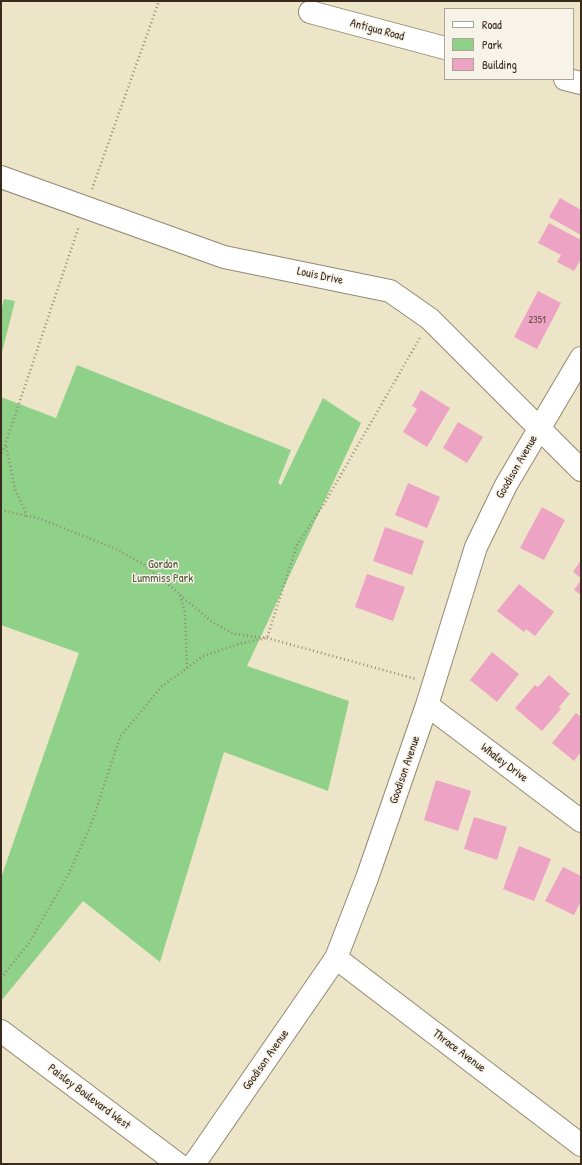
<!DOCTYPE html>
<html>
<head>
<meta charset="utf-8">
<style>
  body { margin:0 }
  #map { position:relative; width:582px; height:1165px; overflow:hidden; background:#ede5c8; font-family:"Patrick Hand",sans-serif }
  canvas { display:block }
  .frame { position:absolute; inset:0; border:2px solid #3b2a1e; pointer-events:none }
  .legend { position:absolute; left:444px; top:8px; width:130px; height:72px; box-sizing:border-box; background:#f7f3e8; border:1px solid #aca397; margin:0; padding:5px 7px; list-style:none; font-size:12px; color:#3b2a1e }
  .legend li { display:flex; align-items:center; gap:8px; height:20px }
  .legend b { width:20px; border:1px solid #aca397 }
</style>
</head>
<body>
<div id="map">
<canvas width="582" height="1165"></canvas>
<div class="frame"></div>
<ul class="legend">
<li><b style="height:5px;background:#fff"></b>Road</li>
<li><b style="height:11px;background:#8fd189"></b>Park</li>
<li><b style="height:11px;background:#eda3c3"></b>Building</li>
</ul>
</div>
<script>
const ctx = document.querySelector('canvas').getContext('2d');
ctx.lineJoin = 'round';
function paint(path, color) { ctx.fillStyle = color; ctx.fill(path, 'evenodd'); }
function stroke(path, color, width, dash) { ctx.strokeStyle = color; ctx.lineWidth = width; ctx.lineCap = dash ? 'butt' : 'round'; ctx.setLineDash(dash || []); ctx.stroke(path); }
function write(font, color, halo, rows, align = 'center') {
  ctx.font = font + ' "Patrick Hand",sans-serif'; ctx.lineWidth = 3; ctx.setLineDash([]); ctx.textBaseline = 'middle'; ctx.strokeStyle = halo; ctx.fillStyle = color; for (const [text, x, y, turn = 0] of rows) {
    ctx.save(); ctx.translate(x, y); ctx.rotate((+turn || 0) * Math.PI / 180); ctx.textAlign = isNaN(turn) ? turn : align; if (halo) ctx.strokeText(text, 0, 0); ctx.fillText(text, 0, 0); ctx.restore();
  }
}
paint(new Path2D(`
  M4,299L15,301L1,356V311Z
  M77,365L291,450L278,483L281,485L323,398L361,423L247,666L349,701L328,791L224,752L160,962L83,901L1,1001V878L79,653L1,625V397L56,418Z`), '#8fd189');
paint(new Path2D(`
  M560,198L581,210V235L549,217Z
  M549,223L581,240V259L574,271L557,262L561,255L538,243Z
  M538,291L561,303L537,349L514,337Z
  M421,390L450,408L427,447L403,432L417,409L412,406Z
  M458,422L483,437L467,463L443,448Z
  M408,483L440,497L427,528L395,515Z
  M542,507L565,520L544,560L520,548Z
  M385,527L424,541L412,575L373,561Z
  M581,560V578L573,572Z
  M367,574L405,587L393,621L355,607Z
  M581,580V595L574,590Z
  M519,584L554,612L535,636L526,629L524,632L497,611Z
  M492,652L519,674L497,702L470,680Z
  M549,675L570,694L559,707L561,709L542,731L515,708L535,685L538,687Z
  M576,713L581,717V752L574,761L552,743Z
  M436,780L471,791L458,831L424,820Z
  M474,817L507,827L497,860L464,849Z
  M519,846L551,859L534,901L503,889Z
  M563,867L581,876V901L574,915L545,901Z`), '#eda3c3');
const minor = new Path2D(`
  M310,12L445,48
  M565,79L581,83
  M1,177L224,257L390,291L430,319L581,470
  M427,705L581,821
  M336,958L581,1145
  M1,1031L178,1164
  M194,1164L336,958L367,878L427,705L476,547L506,485L581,358`);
stroke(minor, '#948873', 24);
stroke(new Path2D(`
  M92,189L159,1
  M1,457L79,226
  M1,510L27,516
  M180,595L212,622L234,634L267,638L416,679
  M187,668L203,656L242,643L267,638L297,545L324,504L421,336
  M1,978L29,943L69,873L91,825L120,737L162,686L187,668L185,614L180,594L143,564L116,549L38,518L27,516L15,489L6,445`), '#948873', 2.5, [1, 3]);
stroke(minor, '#fff', 22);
write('10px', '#684847', null, [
  ["2351",537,320]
]);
write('12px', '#3b2a1e', '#f7f3e8', [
  ["Antigua Road",377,30,15],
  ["Louis Drive",320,276,12],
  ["Goodison Avenue",517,467,-60],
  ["Whaley Drive",504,763,37],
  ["Goodison Avenue",405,770,-71],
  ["Thrace Avenue",459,1051,37],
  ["Goodison Avenue",266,1060,-55],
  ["Paisley Boulevard West",89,1097,37]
]);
write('12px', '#505439', '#f7f3e8', [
  ["Gordon",163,565],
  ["Lummiss Park",163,579]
]);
</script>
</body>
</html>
